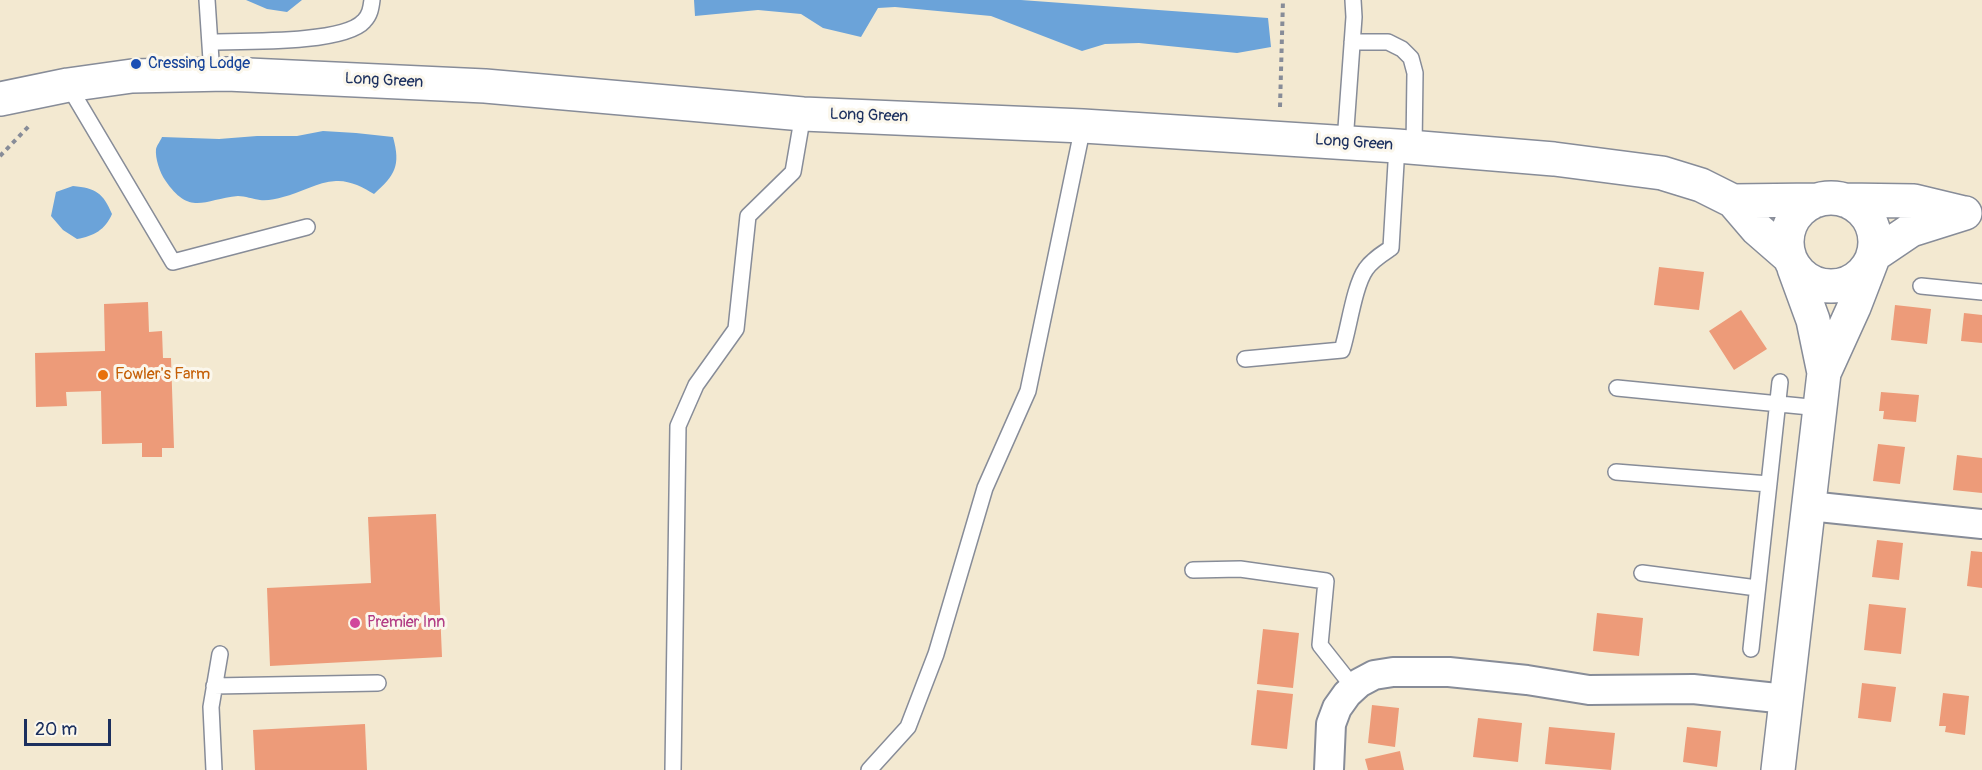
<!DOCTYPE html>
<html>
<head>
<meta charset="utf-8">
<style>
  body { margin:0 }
  #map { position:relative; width:1982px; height:770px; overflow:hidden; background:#f3e9d1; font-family:Pangolin,sans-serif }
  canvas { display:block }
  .scale { position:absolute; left:24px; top:719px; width:87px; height:27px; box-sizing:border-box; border:3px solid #1b2f5e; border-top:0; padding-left:8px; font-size:18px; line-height:21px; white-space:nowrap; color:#1b2f5e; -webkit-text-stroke:4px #fbf7ec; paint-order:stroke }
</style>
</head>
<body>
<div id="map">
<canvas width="1982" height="770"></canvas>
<div class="scale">20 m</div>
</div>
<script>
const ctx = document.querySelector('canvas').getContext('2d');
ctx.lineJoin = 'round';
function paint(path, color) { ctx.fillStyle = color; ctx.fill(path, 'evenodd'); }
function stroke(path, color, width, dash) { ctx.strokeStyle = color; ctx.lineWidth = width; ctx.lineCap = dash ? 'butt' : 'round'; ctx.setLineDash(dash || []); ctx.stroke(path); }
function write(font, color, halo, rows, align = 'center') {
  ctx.font = font + ' Pangolin,sans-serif'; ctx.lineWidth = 6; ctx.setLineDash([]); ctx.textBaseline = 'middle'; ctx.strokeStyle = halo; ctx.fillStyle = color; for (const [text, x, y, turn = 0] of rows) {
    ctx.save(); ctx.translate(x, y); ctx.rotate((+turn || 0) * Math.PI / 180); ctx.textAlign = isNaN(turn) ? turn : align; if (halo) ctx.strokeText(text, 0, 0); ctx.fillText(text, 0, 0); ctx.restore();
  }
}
paint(new Path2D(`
  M246,0H302L287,12L267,9Z
  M694,0H1021L1268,18L1271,47L1237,53L1139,43L1105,44L1082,51L991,16L895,7L878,8L861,37L823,28L801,14L758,10L695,16Z
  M323,131L356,133L393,137C401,166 395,175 374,194C363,187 349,180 336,181C317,182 300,193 283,197C276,199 267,201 260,200C253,199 245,196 238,196C204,199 190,217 165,180C160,173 155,158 156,149C157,145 161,140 162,137L219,139L257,136H297Z
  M73,186C96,188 103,193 112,214C105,230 94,236 77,239L63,230L51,216L56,192Z`), '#6ba3d9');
paint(new Path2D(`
  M1659,267L1704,272L1699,310L1654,305Z
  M148,302L149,332L162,331L163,358H171L174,448H162V457H142V443L102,444L101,391L66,392L67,406L36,407L35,353L105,351L104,304Z
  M1895,305L1931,309L1927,344L1891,340Z
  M1741,310L1767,349L1734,370L1709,331Z
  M1964,313L1982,315V343L1961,341Z
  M1881,392L1919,395L1916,422L1883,419L1884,411H1879Z
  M1878,444L1905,447L1900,484L1873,481Z
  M1957,455L1982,458V493L1953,490Z
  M436,514L442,657L270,666L267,588L371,583L368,517Z
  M1877,540L1903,543L1899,580L1872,577Z
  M1971,551L1982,552V588L1967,586Z
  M1869,604L1906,608L1901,654L1864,650Z
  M1597,613L1643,618L1639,656L1593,651Z
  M1263,629L1299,633L1293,688L1257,684Z
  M1862,683L1896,687L1891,722L1858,718Z
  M1257,690L1293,694L1287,749L1251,745Z
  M1943,693L1969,696L1965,735L1945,732L1946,726H1939Z
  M1372,705L1399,708L1395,747L1368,743Z
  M1478,718L1522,723L1518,762L1473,757Z
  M365,724L367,770H255L253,730Z
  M1549,727L1615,733L1611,770L1545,764Z
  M1687,727L1721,731L1717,767L1683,762Z
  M1400,751L1404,770H1368L1365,759Z`), '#ed9b79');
const service = new Path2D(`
  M207,0L212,75
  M210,42C242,41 344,44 364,21C370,15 371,8 372,0
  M1352,42H1388L1402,49L1411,58L1415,73L1414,148
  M68,85L173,262L307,227
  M1345,142L1354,17L1353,0
  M1921,286L1982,292
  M1245,359L1342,350C1349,328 1354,286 1366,269C1372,260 1382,254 1391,248L1397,146
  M1617,388L1820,408
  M1616,472L1769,484
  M1193,570L1240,569L1326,581L1320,645L1354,688
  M1642,573L1757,588
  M1751,649L1780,382
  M214,686L378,683
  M214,770L211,707L220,654
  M673,770L678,426L696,385L736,329L748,216L793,172L803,114
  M869,770L908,727L936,654L985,488L1028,391L1083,126`);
const minor = new Path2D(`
  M1809,506L1982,524
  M1329,770L1331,724L1337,708L1347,694L1359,683L1374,675L1393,672H1449L1527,680L1589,690L1693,689L1786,699`);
const tertiary = new Path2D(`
  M0,99L68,85L132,76L227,74L485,86L803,114L1083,126L1397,146L1554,159L1662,173L1701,185L1733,201L1757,229L1788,256
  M1787 242a44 44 0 1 1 88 0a44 44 0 1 1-88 0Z
  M1844,200L1914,201L1964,213
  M1733,201L1818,200
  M1794,268L1813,320L1824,373
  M1778,770L1824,373L1854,307L1874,255L1911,230L1965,213`);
stroke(service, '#878c98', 18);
stroke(minor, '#878c98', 32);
stroke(tertiary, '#878c98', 36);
stroke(new Path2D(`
  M1280,107L1283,0
  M0,156L29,126`), '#878c98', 4, [4.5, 4.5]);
stroke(service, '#fff', 15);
stroke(minor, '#fff', 28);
stroke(tertiary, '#fff', 33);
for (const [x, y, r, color] of [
  [136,64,6,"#1a4fb4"],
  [103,375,6,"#e8710a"],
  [355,623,6,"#d1479c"]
]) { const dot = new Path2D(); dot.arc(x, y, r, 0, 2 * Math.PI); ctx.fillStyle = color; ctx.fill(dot); stroke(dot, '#fbf7ec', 2); }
write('16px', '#164399', '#fbf7ec', [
  ["Cressing Lodge",148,64]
], 'left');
write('16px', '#1b2f5e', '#fbf7ec', [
  ["Long Green",384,81,3],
  ["Long Green",869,116,2],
  ["Long Green",1354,143,4]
]);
write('16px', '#c56008', '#fbf7ec', [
  ["Fowler's Farm",115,375]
], 'left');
write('16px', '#b23c85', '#fbf7ec', [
  ["Premier Inn",367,623]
], 'left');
</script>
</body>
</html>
